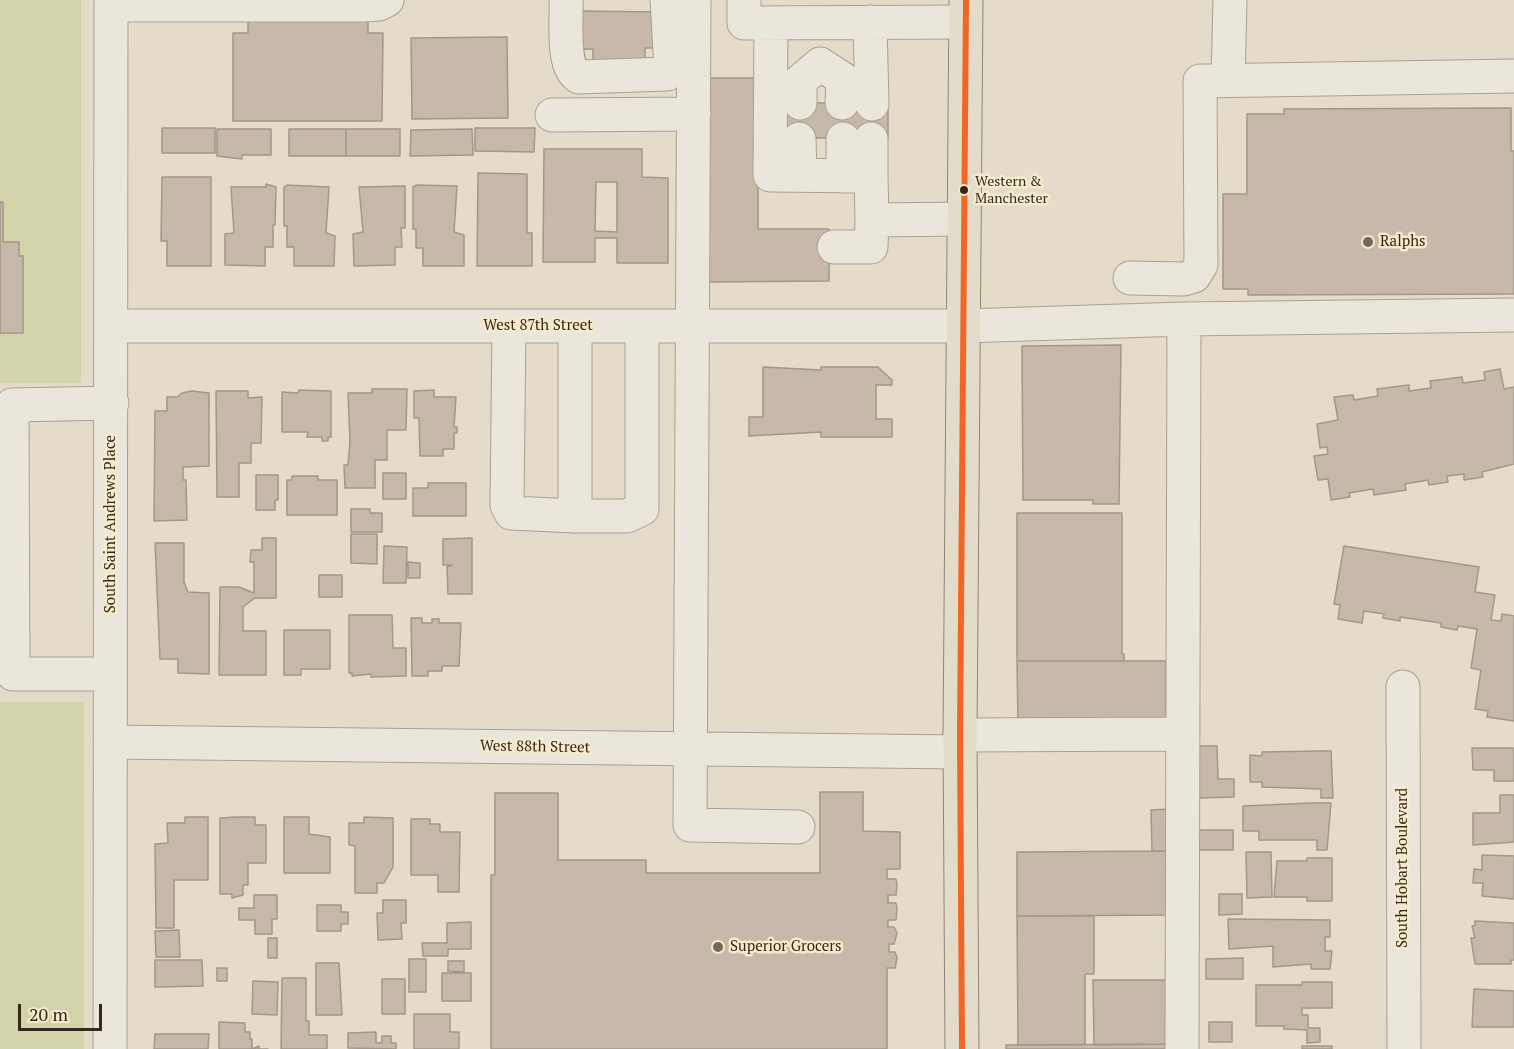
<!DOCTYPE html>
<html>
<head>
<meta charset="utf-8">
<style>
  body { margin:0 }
  #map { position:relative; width:1514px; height:1049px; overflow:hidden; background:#e4dcc8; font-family:"PT Serif",serif }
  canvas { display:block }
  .scale { position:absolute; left:18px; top:1004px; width:84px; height:27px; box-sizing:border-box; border:3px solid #35281b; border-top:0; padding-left:8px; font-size:18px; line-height:21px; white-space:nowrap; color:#35281b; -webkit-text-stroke:4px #f6eacc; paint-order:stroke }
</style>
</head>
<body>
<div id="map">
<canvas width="1514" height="1049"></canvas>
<div class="scale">20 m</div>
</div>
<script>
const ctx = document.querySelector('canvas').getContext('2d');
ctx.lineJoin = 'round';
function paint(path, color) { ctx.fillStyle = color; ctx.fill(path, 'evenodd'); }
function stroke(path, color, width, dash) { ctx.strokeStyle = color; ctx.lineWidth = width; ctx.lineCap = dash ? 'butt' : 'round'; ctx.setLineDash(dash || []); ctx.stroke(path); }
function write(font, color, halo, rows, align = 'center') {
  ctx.font = font + ' "PT Serif",serif'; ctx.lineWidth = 5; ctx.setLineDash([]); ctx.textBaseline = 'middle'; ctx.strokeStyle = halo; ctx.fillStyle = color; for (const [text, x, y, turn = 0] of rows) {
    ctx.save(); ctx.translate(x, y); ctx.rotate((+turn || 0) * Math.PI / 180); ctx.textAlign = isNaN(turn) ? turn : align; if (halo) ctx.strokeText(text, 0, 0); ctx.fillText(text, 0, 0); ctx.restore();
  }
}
paint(new Path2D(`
  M0,0H81V383H0Z
  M0,702H84V1049H0Z`), '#d3d3aa');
const building = new Path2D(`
  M577,11L661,12V48H645V60H593V49H577Z
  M248,21H368V33H383L382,121H233V33H248Z
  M507,37L508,118L412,119L411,38Z
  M709,78H758V229H829V281L709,282Z
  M779,103H888V138H779Z
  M1511,108V151H1514V294L1248,295V289H1223V194H1247V114H1284V109Z
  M162,128H215V153H162Z
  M475,128H535L534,152L475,151Z
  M217,129H271V155H242V159L217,156Z
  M289,129H346V156H289Z
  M346,129H400V156H346Z
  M472,129L473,155L410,156L411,130Z
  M544,149H642V177L668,178V263H617V238H595V262H543ZM596,182H617V232L595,231Z
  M478,173L527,174V233H532V266H477Z
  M162,177H211V266H167V241H161Z
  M266,184L276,187L275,225H273V247H265V266L225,265V234L234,233L231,187H266Z
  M287,185L329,187L326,233L335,236L334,266H294V247H287V226H284V187Z
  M417,185L457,186L454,232L464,235V266H423V248H416V229H413V187Z
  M405,186V228H401L402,247H395V265L354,266L353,234L363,232L359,187Z
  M0,202H3V242H19V256H23V333H0Z
  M1121,345L1119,504H1093V500H1023L1022,346Z
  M763,367L821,370V367H878L892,380V385H876V419H892V437H821V432L749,436V417H763Z
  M1500,369L1504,389L1514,387V464L1482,472L1483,477L1464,480V474L1447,476L1448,482L1429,485L1428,480L1405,484L1406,490L1374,495L1373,489L1349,493L1350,497L1331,500L1328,479L1318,480L1314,456L1328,454L1327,447L1320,448L1317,424L1338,420L1334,397L1353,395L1354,400L1378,396L1377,389L1409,385V391L1431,388L1430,381L1462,377L1463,383L1485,380L1484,372Z
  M372,389H407L406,430H387V460H375V488H345L344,465H348L350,441L348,393H372Z
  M299,390L331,391V437H328V441H322V437H307L308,432H282V392L298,393Z
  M434,390V397H456L454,427H457V433H454V449H443V456H420L419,418H414V391Z
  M192,391L209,393V466L183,467V480H186L187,520L154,521L155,411H167V397H177L182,393Z
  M216,391H248V398L262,397L261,443H251V463H239V497H217Z
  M383,473H406V499H383Z
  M256,475H278V500H275V510H256Z
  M292,476H318V480H337V515H287V480H292Z
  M428,483H466V516H413V488H428Z
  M351,509H370V513H382V532H351Z
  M1017,513H1122V654H1124V661H1017Z
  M351,534H377V564L351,563Z
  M262,538H276V598H255L243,607V631H266V675H219L220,587H239L254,593V562H250L251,550H262Z
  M472,538V594H448L447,567L452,565H443V539Z
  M155,543H184V582L188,592L209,593V674L178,673V659H160Z
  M384,546L407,547L406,583H383Z
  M1344,546L1479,567L1475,592L1495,595L1491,620L1501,621L1502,614L1514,616V721L1487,717L1488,711L1475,709L1481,670L1471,668L1477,629L1458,626L1457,630L1441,627V623L1400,617V621L1383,618L1384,614L1364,611L1362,623L1338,619L1340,605L1334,604Z
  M408,562L420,563V578H408Z
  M319,575H342V597H319Z
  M349,615H392L393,648H406V676L371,677V674L352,676V673H349Z
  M411,618H422V623H432V619H439V623H461L459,666H442V671H428V676H412Z
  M284,630H330V669H301V675H284Z
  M1017,661H1166V723H1018Z
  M1198,746H1217L1218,779H1234V797L1198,798Z
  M1472,748H1514V781H1494V770H1473Z
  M1320,751H1331L1333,798H1321V789L1262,787V782H1250V755L1262,756V752Z
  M820,792H863V831L900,832V869H887V879H896L897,885L896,895H888V903H896L897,909L896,920H888V927H894L897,933L894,944H889V952H895L897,958L895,968H887V1049H491V875H495V793H558V860H646V873H820Z
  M1500,795H1514V842L1473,845V813H1500Z
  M1311,803H1331L1327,850H1317V840H1259V831H1243V806Z
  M1170,809V851H1152L1151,810Z
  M185,817H208V880H174V928H156L155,844L168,843L167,823H185Z
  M237,817H255V825H266V863H248V885H243V895L232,898V894H220V818Z
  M284,817H309V834L330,837V873H284Z
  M364,817L393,818V867L384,883H377V893H355V846L349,845V823H364Z
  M411,819H430V824H440V832H460L459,892H438V875H411Z
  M1198,830H1233V850H1198Z
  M1170,851L1171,915L1017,916V852Z
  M1246,852H1271L1272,897L1247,898Z
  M1482,855L1514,856V899L1482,896L1483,883H1473L1474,869L1482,870Z
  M1307,858H1332V901H1307V897H1274L1277,861H1307Z
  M1219,894H1242V914L1219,915Z
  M254,895H277V919H272V934H255V920H239V908H254Z
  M383,900H406V923H401L402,939L378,940L377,913H383Z
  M317,905H341V912H348V924H341V931H317Z
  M1017,916H1094V974H1085V1045H1018Z
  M1228,919L1330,920V937H1325V951H1332L1330,969H1311V964L1273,967V946L1229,949Z
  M1475,921L1514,923V960H1511V964H1475L1471,938H1475L1472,926H1475Z
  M471,922V949H448V956H423L422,943H447V923Z
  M179,930L180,957H156L155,931Z
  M268,938H277V958H268Z
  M1243,958V979H1206V959Z
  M409,959H426V992H409Z
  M155,960H202L203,986L155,987Z
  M448,961H464V972L448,971Z
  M316,963H339L342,1015H316Z
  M217,968H227V981H217Z
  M442,973H471V1001H442Z
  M282,978H306V1021H309V1035H327V1049H281Z
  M382,979H405V1014H382Z
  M1093,980H1170V1044L1094,1045Z
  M253,981L278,982L277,1015L252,1014Z
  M1302,982H1332V1008H1302V1015H1308V1028H1320V1042L1307,1043V1030L1284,1029V1026H1256V985H1302Z
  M1474,989L1514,991V1027H1472Z
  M414,1014H450V1032H459V1049H414Z
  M219,1022L245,1023V1032H250V1039H252V1049L259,1046V1049H268H219Z
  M1209,1022H1232V1042H1209Z
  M376,1032V1043H382V1036H391V1043H396V1049L348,1048V1033Z
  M155,1034H209L208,1049H154Z
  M1170,1044V1049H1006V1045Z
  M1302,1046H1332V1049H1302Z`);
paint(building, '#c7b9a9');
stroke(building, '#a39788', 1.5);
const minor = new Path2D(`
  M566,0C567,20 561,67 579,77L667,74L671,68L667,0
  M694,0L690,825L798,827
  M744,0V23L965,22
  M111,5H364L379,4L387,0
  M870,22L872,104
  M771,23L770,175L871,176L872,220L964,219
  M820,64L843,79L842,103
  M1228,80L1230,0
  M800,103V81L820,64
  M552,115L694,114
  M799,139L800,175
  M843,139V176
  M871,176V139
  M834,247H871L872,220
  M1130,278L1184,279L1194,276L1201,265L1200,81L1514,76
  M1184,319L1514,315
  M112,326H964L1184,319L1182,1049
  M509,326L507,505L511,513L575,516V326
  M575,516H627L642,509V326
  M110,674H13L12,405L112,403
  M1403,687L1404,1049
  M960,735L1183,734
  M110,742L960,752
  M110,1049L111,0`);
const major = new Path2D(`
  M962,1049L960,735L966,0`);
stroke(minor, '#a8a092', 35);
stroke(major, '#8d8679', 35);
stroke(minor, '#ebe6db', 33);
stroke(major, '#e3dccb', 33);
stroke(new Path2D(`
  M962,1049L960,735L966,0`), '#f26522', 6);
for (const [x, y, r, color] of [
  [964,190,5,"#35281b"],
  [1368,242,6,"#726758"],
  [718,947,6,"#726758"]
]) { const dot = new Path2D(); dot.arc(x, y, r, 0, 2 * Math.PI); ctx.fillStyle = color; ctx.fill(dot); stroke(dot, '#f6eacc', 2); }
write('14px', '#35281b', '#f6eacc', [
  ["Western &",975,182],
  ["Manchester",975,199]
], 'left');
write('15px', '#35281b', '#f6eacc', [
  ["Ralphs",1380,242],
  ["Superior Grocers",730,947]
], 'left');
write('15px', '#35281b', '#f6eacc', [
  ["West 87th Street",538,326],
  ["South Saint Andrews Place",111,524,-90],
  ["West 88th Street",535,747,1],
  ["South Hobart Boulevard",1403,868,-90]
]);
</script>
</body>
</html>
